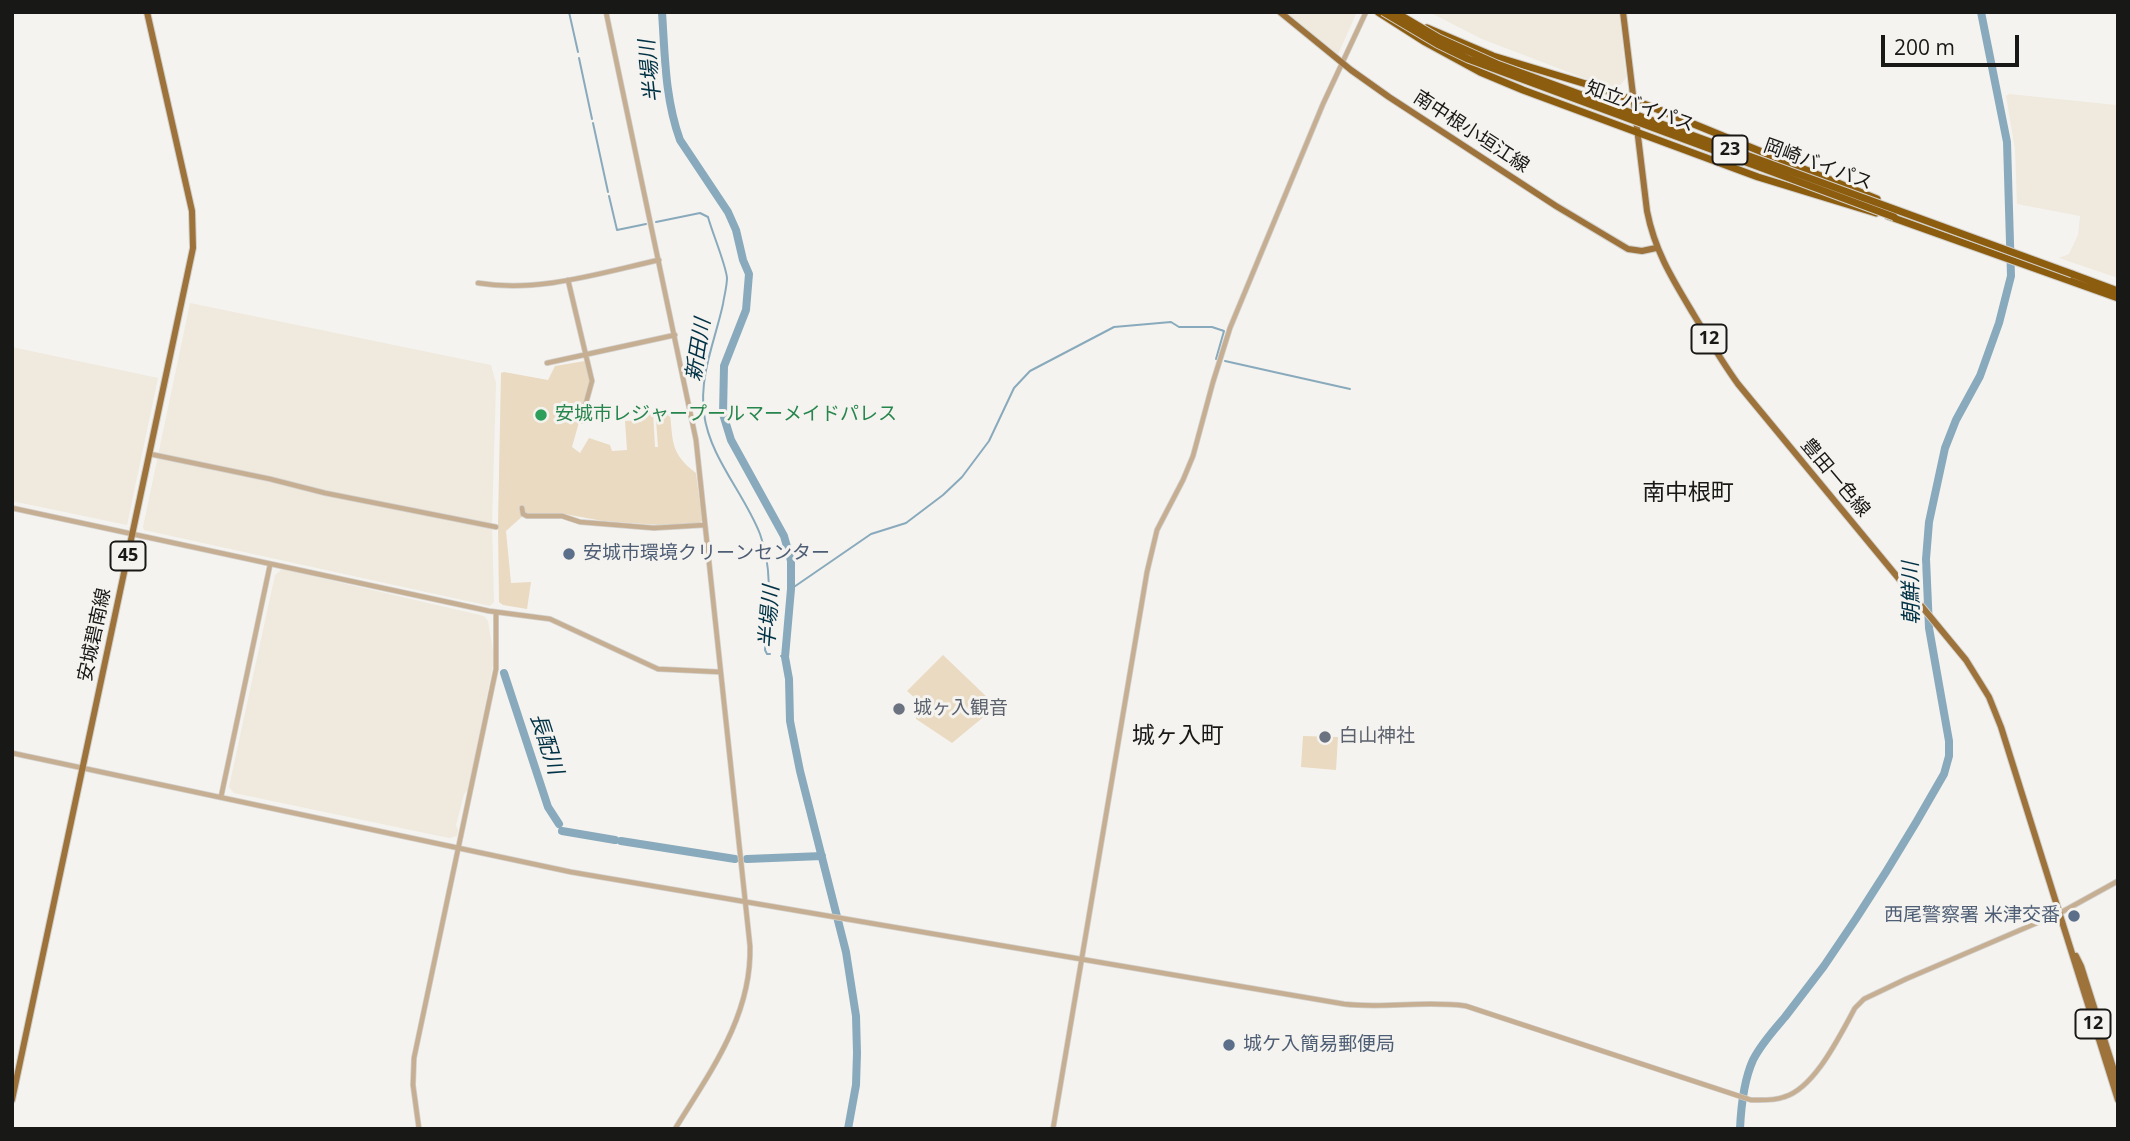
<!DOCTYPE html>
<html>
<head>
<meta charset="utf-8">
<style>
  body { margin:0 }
  #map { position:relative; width:2130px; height:1141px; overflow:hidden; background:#f5f3ef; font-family:"Open Sans",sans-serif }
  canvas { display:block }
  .frame { position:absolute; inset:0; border:14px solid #181817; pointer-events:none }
  .scale { position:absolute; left:1881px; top:35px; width:138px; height:32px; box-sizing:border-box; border:4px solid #181817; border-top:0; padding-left:9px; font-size:21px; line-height:24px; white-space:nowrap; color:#181817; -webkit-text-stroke:5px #f5f3ef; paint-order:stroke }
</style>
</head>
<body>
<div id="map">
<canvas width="2130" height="1141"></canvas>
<div class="frame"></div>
<div class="scale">200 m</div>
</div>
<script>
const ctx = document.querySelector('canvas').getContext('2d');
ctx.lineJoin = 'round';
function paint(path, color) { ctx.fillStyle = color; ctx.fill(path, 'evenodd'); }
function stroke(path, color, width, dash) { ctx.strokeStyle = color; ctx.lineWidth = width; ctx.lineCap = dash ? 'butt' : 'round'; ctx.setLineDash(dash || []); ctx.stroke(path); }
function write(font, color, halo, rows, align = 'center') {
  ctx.font = font + ' "Open Sans","Noto Sans JP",sans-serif'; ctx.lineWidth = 6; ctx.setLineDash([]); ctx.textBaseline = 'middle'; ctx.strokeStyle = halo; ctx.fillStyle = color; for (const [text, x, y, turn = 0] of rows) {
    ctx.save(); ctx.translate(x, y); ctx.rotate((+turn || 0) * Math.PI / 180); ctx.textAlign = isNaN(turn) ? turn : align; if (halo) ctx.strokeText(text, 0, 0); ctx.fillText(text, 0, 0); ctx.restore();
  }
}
paint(new Path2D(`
  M1286,12H1357L1338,54Z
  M1429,12H1619L1626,78L1617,89L1602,85L1482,39Z
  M2009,94L2116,105L2118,101V278L2059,258L2069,254L2078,235L2080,216L2017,204L2015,149L2006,96Z
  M190,303L491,365L496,383L492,523L494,602L490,606L144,530L143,527Z
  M12,347L158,378L127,525L12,501Z
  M282,569L484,616L488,621L494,657L493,665L468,790L464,794L456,825L458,830L457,836L449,838L234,793L229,787L275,575Z`), '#efe9de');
paint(new Path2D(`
  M585,361L590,383L572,447L580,453L589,438L610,445L612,451L627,450L625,421L640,420V413L653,412L655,447H658L655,406L670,413C673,443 671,454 696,473L702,520L700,523L658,525L603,521L559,513H526L506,531L511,583L531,582L527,609L503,605L499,602L498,523L501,373L504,372L548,380L555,366Z
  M943,655L990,700L992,710L952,743L916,719V699L907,691Z
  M1303,736L1338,737L1336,770L1301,767Z`), '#e9dac1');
stroke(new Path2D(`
  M569,12L578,52
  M579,58L592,119
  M593,123L608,192
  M609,196L617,230L646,224
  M656,222L700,213L708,217C712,232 726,265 727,278C727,286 724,297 723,304C715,341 699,375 704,414C710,458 744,493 760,534C774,572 768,611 765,650L767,654H770
  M1225,361L1350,389
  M791,589L871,534L906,523L943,495L962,477L989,441L1014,388L1030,371L1114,327L1171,322L1179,327H1212L1224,331L1216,359
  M781,656L785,657`), '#88aabc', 2);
stroke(new Path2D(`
  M662,12C665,56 665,99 680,140L728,212L736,230L743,260L749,274L746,310L724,366L723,414L731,440L784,536L791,561V589L785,657L789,679L790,721L800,771L846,952L856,1016L857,1053L856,1085L848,1129
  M504,673L548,807L559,824
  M562,831L615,840
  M621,841L735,859
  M747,859L822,856
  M1740,1129C1741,1107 1744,1080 1753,1060C1761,1044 1773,1031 1785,1017C1798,1000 1811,983 1824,966C1867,904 1907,840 1944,774L1949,756V741L1929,628L1926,559L1929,522L1945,448L1956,420L1980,376L1999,323L2011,276L2007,142L1981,12`), '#88aabc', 8);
const minor = new Path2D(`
  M606,12L696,440L750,946C752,1016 710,1072 675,1129
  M568,280L592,381L581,421
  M478,283C539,293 600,273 659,260
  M547,363L675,335
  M150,454L270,479L325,493L496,527
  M12,508L489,611L550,619L658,669L720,672
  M522,508L523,514L527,516H562L580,522L654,528L705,525
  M12,753L571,872L1344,1004C1384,1009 1425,1000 1466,1006L1751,1100C1762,1100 1773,1101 1784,1097C1815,1088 1840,1035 1855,1008L1864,999L1906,979L2060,913L2118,881
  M221,797L270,565
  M419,1129L413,1085L414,1058L496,669V612
  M1053,1129L1147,572L1157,530L1183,480L1193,456L1213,382L1230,328L1323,104L1366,12`);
const major = new Path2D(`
  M1280,12L1351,70L1389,97L1556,206L1628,249L1642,251L1656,248
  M1623,12L1647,211C1655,252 1673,280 1694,315C1708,338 1722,362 1738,384L1966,660L1989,697L2001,727L2118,1100
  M2076,956L2081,966L2118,1083
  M12,1100L193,248L192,211L147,12`);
const highway = new Path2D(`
  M1378,12L1425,42L1480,72L1523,90L1758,177L1876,213
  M1427,28L1493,56L1596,87L1652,107L1877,199
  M1888,216L2118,298
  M2072,274L2118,291`);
stroke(minor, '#d2d0cc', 6);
stroke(major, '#d2d0cc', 8);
stroke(highway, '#d2d0cc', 9);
stroke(minor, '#c6ae92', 4.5);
stroke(major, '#9d733b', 6);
stroke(highway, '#8d5d0f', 7);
const highwayBridge = new Path2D(`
  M1383,12L1437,44L1468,59L1894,217
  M1395,12L1439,38L1497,64L2072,274`);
stroke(highwayBridge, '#d2d0cc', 9, []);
stroke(highwayBridge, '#8d5d0f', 7);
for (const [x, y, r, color] of [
  [541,415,7,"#2e9e5b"],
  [569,554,7,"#5c6f8a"],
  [899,709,7,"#6b7280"],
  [1325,737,7,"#6b7280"],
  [2074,916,7,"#5c6f8a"],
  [1229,1045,7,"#5c6f8a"]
]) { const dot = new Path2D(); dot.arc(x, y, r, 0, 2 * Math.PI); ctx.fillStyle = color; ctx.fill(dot); stroke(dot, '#f5f3ef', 2.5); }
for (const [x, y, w] of [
  [1730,150,35],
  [1709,339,35],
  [128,556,35],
  [2093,1024,35]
]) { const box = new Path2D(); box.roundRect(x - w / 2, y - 14.5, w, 29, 5); ctx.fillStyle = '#f5f3ef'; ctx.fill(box); stroke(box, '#181817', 2); }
write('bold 18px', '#181817', null, [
  ["23",1730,150],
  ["12",1709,339],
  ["45",128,556],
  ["12",2093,1024]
]);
write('19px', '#181817', '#f5f3ef', [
  ["知立バイパス",1640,107,20],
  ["南中根小垣江線",1471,132,33],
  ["岡崎バイパス",1818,165,20],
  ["豊田一色線",1835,478,50],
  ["安城碧南線",95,635,-78]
]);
write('19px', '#27864d', '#f5f3ef', [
  ["安城市レジャープールマーメイドパレス",555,415]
], 'left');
write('19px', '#4e5e75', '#f5f3ef', [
  ["安城市環境クリーンセンター",583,554],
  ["西尾警察署 米津交番",2060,916,"right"],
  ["城ケ入簡易郵便局",1243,1045]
], 'left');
write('19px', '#5b616d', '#f5f3ef', [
  ["城ヶ入観音",913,709],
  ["白山神社",1339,737]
], 'left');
write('italic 21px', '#003246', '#f5f3ef', [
  ["半場川",651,71,-96],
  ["新田川",699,350,-81],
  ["朝鮮川",1912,593,-91],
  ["半場川",770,617,-86],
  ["長配川",546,744,72]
]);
write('23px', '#181817', '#f5f3ef', [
  ["南中根町",1688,493],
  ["城ヶ入町",1178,736]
]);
</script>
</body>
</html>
